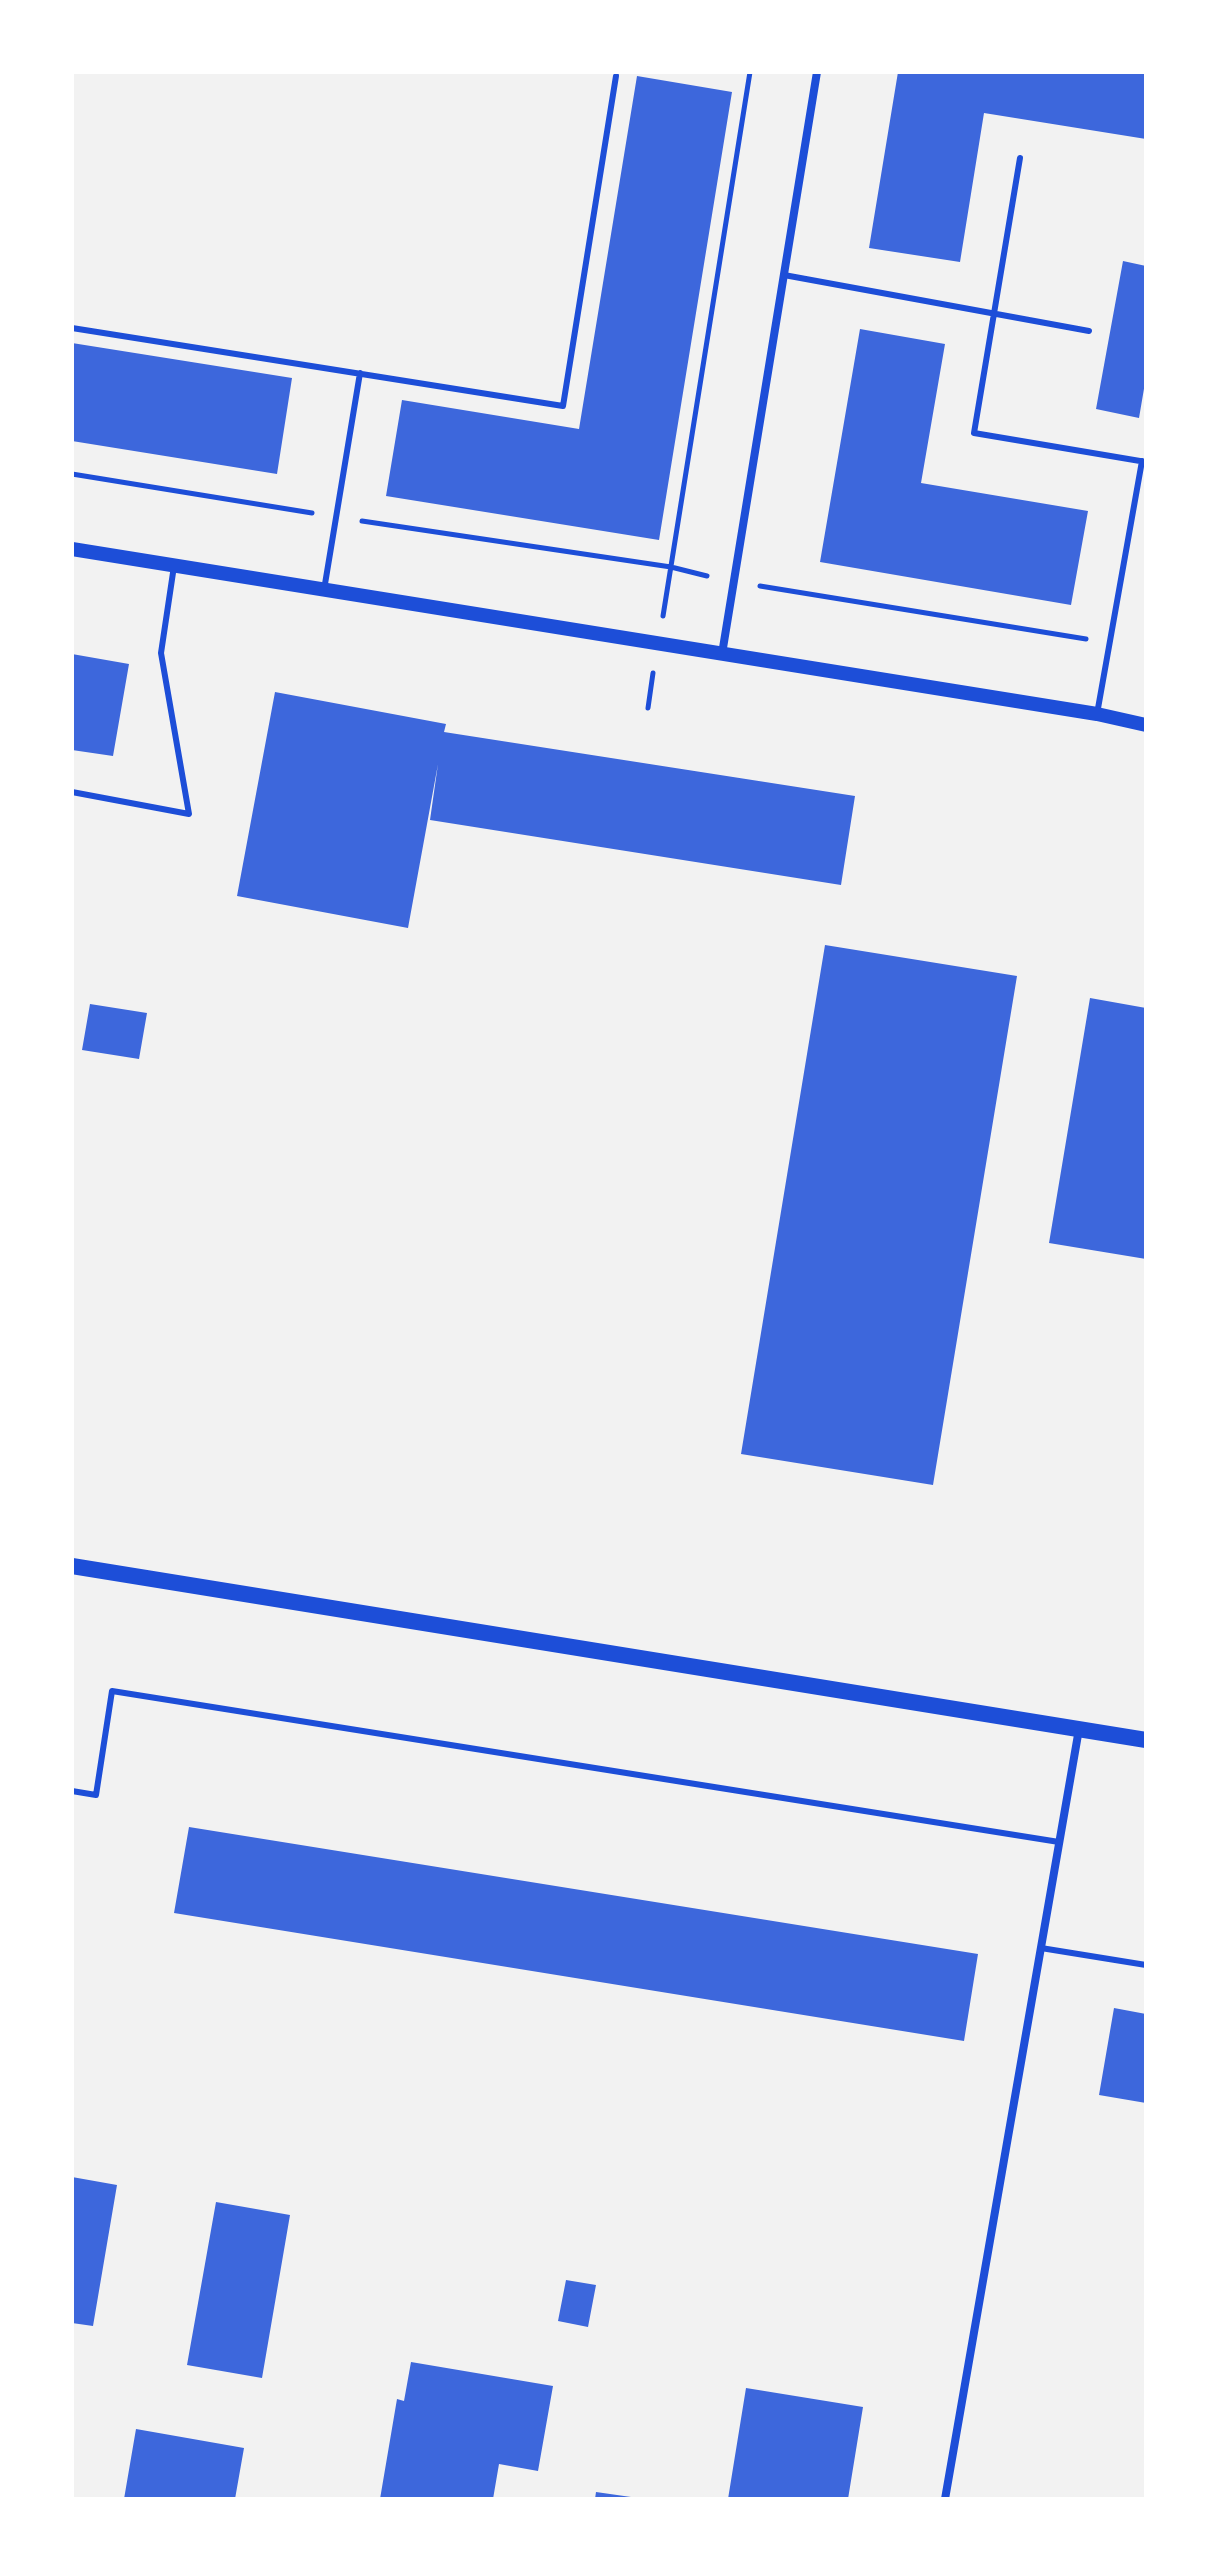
<!DOCTYPE html>
<html>
<head>
<meta charset="utf-8">
<style>
  body { margin:0 }
  #map { position:relative; width:1218px; height:2571px; overflow:hidden; background:#f2f2f2; font-family:Raleway,sans-serif }
  canvas { display:block }
  .frame { position:absolute; inset:0; border:74px solid #fff; pointer-events:none }
</style>
</head>
<body>
<div id="map">
<canvas width="1218" height="2571"></canvas>
<div class="frame"></div>
</div>
<script>
const ctx = document.querySelector('canvas').getContext('2d');
ctx.lineJoin = 'round';
function paint(path, color) { ctx.fillStyle = color; ctx.fill(path, 'evenodd'); }
function stroke(path, color, width, dash) { ctx.strokeStyle = color; ctx.lineWidth = width; ctx.lineCap = dash ? 'butt' : 'round'; ctx.setLineDash(dash || []); ctx.stroke(path); }
paint(new Path2D(`
  M898,72H1146V139L984,113L960,262L869,248Z
  M637,76L732,92L659,540L386,496L402,400L579,429Z
  M1123,261L1146,266V377L1139,418L1096,409Z
  M860,329L945,344L921,483L1088,511L1071,605L820,562Z
  M72,343L292,378L277,474L72,441Z
  M72,654L129,664L113,756L72,750Z
  M275,692L446,724L444,732L855,796L841,885L430,820L438,764L408,928L237,896Z
  M825,945L1017,976L933,1485L741,1454Z
  M1090,998L1146,1008V1259L1049,1243Z
  M90,1004L147,1013L139,1059L82,1050Z
  M189,1827L978,1954L964,2041L174,1913Z
  M1114,2008L1146,2014V2103L1099,2095Z
  M72,2177L117,2185L93,2326L72,2323Z
  M216,2202L290,2215L262,2378L187,2365Z
  M566,2280L596,2285L588,2327L558,2321Z
  M411,2362L553,2386L538,2471L499,2464L493,2499H380L397,2399L404,2401Z
  M746,2388L863,2407L848,2499H728Z
  M136,2429L244,2448L235,2499H124Z
  M596,2492L631,2497V2499H595Z`), '#3d67dc');
stroke(new Path2D(`
  M72,474L312,513
  M362,521L671,567L707,576
  M760,586L1086,639
  M663,616L750,72
  M648,708L653,673`), '#1d4ed8', 5);
stroke(new Path2D(`
  M1020,158L974,433L1146,462
  M784,275L1089,331
  M72,328L563,406L616,76
  M324,590L360,373
  M1097,714L1142,461
  M72,792L189,814L161,653L174,566
  M72,1791L96,1795L112,1691L1059,1842
  M1041,1948L1146,1965`), '#1d4ed8', 6);
stroke(new Path2D(`
  M722,654L817,72
  M945,2499L1079,1729`), '#1d4ed8', 8);
stroke(new Path2D(`
  M72,549L1097,714L1146,725`), '#1d4ed8', 14);
stroke(new Path2D(`
  M72,1566L1146,1740`), '#1d4ed8', 16);
</script>
</body>
</html>
